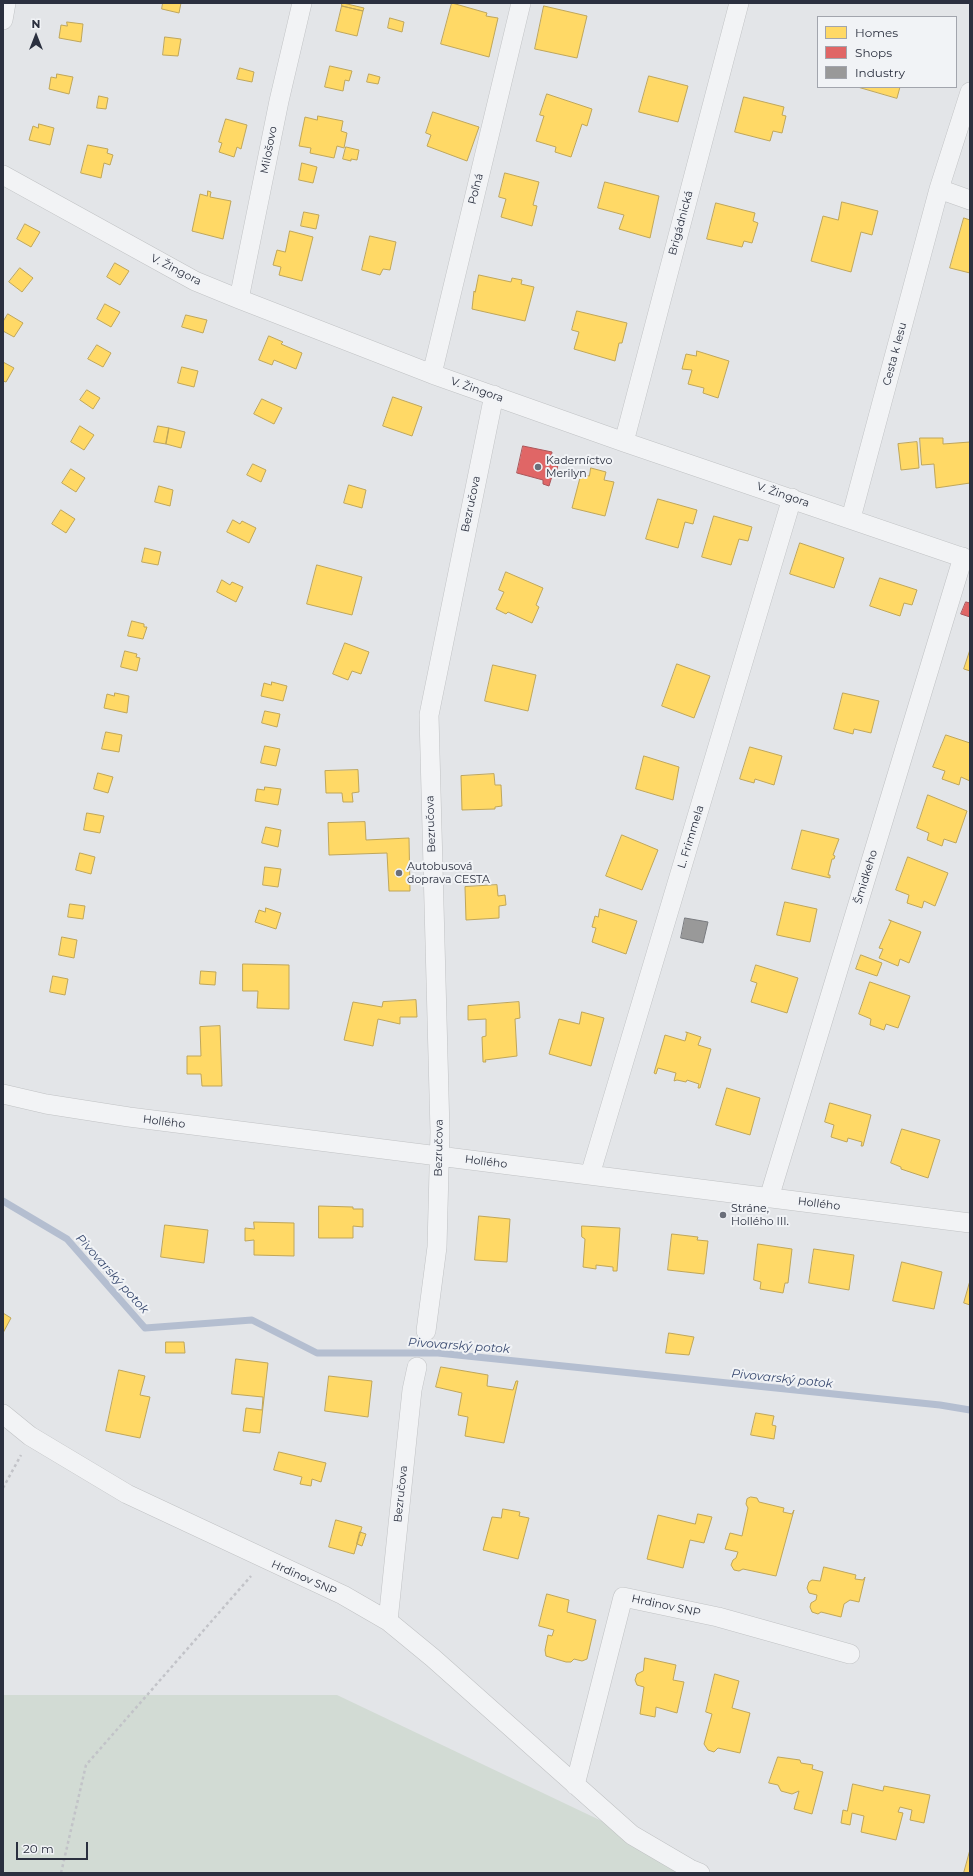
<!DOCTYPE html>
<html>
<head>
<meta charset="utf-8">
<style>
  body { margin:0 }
  #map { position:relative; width:973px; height:1876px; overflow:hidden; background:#e3e5e8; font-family:Montserrat,sans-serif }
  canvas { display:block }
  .frame { position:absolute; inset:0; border:4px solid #2b303f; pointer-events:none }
  .legend { position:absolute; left:817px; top:16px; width:140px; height:72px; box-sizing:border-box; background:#f1f3f6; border:1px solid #a2a5ad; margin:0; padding:5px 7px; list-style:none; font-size:12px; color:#2b303f }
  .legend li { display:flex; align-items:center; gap:8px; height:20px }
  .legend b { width:20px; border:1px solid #a2a5ad }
  .north { position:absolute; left:16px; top:16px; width:40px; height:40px; -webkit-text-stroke:3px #f1f3f6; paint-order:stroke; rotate:0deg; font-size:11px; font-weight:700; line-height:16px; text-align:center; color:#2b303f }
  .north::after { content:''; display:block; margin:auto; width:14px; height:18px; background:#2b303f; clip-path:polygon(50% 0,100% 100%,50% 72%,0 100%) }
  .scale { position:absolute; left:16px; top:1842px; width:72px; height:18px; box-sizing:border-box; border:2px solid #2b303f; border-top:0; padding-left:5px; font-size:12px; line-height:14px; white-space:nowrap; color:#2b303f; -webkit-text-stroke:3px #f1f3f6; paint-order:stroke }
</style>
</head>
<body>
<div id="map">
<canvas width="973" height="1876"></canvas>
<div class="frame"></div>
<ul class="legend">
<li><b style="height:11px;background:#ffd966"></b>Homes</li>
<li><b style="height:11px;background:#e06666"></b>Shops</li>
<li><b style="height:11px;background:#999"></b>Industry</li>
</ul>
<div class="north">N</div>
<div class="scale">20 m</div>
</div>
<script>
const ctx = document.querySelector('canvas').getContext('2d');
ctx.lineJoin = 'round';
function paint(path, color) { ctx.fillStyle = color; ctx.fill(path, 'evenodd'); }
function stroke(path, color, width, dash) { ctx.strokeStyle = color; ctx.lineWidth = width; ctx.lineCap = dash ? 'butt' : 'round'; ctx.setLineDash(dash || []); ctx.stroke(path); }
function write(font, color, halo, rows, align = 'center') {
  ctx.font = font + ' Montserrat,sans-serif'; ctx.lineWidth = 4; ctx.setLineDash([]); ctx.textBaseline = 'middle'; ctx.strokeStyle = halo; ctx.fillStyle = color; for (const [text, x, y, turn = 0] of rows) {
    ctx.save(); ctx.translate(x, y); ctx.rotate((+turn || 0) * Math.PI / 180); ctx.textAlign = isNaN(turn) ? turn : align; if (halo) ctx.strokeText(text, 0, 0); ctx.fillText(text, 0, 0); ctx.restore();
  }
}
paint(new Path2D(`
  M3,1695H337L711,1873H3Z`), '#d2dbd4');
const homes = new Path2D(`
  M163,3H181L179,13L162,9Z
  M342,3H343L364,8L363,11L342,6Z
  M452,3L487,13L486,16L498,18L489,57L441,44Z
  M342,6L363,11L357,36L336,31Z
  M544,6L587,16L577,58L535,49Z
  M390,18L404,22L402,32L388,28Z
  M67,22L83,24L81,42L59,38L61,25L67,26Z
  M165,37L181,39L178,56L163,55Z
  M330,66L352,71L349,81L345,80L343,91L325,87Z
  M240,68L254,72L252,82L237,79Z
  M57,74L73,77L69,94L49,89L51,77L56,78Z
  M369,74L380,77L378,84L367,82Z
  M649,76L688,86L678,122L639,112Z
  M858,87H900L897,98Z
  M547,94L592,109L587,126L582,124L571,157L555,152L556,147L536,141L544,116L540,115Z
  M99,96L108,98L106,109L97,108Z
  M744,97L784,107L782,115L786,116L782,133L773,131L770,141L735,132Z
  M433,112L479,127L467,161L427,146L431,135L426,133Z
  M318,116L343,121L341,131L347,133L344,148L337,146L334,158L310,153L311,148L299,146L305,117L317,120Z
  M226,119L247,125L241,149L237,147L234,157L219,152L222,143L219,142Z
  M39,124L54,128L50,145L29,140L33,126L38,128Z
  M88,145L108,149L107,153L113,155L110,165L104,163L101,178L81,173Z
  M346,147L359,150L357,160L351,159V161L343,159Z
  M302,163L317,167L313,183L299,180Z
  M505,173L539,182L533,205L537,206L532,226L501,217L506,199L499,197Z
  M605,182L659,196L650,238L619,229L624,215L598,208Z
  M208,191L211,192L210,197L231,201L223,239L192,231L200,194L207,196Z
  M842,202L878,211L872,235L861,232L851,272L811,261L823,216L838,220Z
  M716,203L755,213L753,221L758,223L752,243L744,241L742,247L707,239Z
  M304,212L319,215L316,229L301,226Z
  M964,218L970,220V273L950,268Z
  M25,224L40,232L31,247L17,239Z
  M290,231L313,237L302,281L279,275L281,267L273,265L277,250L285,252Z
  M370,236L396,242L390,270L383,269L380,275L362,270Z
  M115,263L129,271L120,285L107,277Z
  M20,268L33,278L22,292L9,282Z
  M479,275L511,282L512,278L522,280L521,284L534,287L525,321L472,309L474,291L475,292Z
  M105,304L120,312L111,327L97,319Z
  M577,311L627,323L622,343H619L615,361L574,349L579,332L572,330Z
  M8,314L23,323L14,337L3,331V322Z
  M186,315L207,320L203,333L182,327Z
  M269,336L283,342L281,344L302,353L296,369L274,360L272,365L259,360Z
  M97,345L111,353L103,367L88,359Z
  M697,351L729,361L718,398L703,393L704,388L688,384L692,370L682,369L686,354L696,356Z
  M3,362L14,368L6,382L3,381Z
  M182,367L198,371L194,387L178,383Z
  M87,390L100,398L93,409L80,400Z
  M393,397L422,407L412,436L383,426Z
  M262,399L282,408L274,424L254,414Z
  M80,426L94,435L84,450L71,442Z
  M158,426L169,428L166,444L154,442Z
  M169,428L185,432L181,448L166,444Z
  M920,438H943V444L970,442V483L936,488L934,464L922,465Z
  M917,442L919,468L901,470L898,444Z
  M253,464L266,470L261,482L247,475Z
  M591,468L606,472L604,480L614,482L605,516L572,508L581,474L589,476Z
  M71,469L85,478L76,492L62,483Z
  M349,485L366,490L362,508L344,503Z
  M159,486L173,490L170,506L155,502Z
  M658,499L697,510L693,524L685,522L678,548L646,539Z
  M61,510L75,519L66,533L52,524Z
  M714,516L752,527L748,541L739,539L731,565L702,557Z
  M233,520L240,524L242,521L256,528L249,543L227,532Z
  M800,543L844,558L834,588L790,574Z
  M145,548L161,552L158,565L142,562Z
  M317,565L362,577L352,615L307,604Z
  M506,572L543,588L536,605L539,607L532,623L508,612L506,614L496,609L504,592L499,590Z
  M880,578L917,590L912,605L904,603L900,616L870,606Z
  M222,580L230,585L232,582L243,587L236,602L217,592Z
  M132,621L144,624V627H147L143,639L128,636Z
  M345,643L369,652L361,674L352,671L348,680L333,674Z
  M970,650V671L964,669Z
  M125,651L137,654L136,657L140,658L137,671L121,667Z
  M677,664L710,676L694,718L662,706Z
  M493,665L536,675L528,711L485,701Z
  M272,682L287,686L283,701L261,696L264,683L271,685Z
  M115,693L129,696L127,713L104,708L107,694L114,696Z
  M843,693L879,701L871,733L854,729L853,734L834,729Z
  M265,711L280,714L277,727L262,723Z
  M106,732L122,735L119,752L102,749Z
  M946,735L970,743V781L961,777L959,785L942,779L945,771L933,767Z
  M265,746L280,749L276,766L261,763Z
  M750,747L782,756L774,785L755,779L754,783L740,779Z
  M644,756L679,767L673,800L636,789Z
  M358,770L359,792L352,793L353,802H343L342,793H326L325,771Z
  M98,773L113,777L108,793L94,789Z
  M494,774L495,785H501L502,806L495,807V809L462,810L461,776Z
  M265,787L281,789L278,805L255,801L257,789L264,790Z
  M928,795L967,811L956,843L944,839L942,846L927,840L929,833L917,828Z
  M87,813L104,816L100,833L84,830Z
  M365,822L366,840L409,838L410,891H389L387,853L329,855L328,823Z
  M266,827L281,830L278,847L262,843Z
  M802,830L839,839L833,855L835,856L834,859H832L828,875H830V878L792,869Z
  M622,835L658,850L642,890L606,876Z
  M80,853L95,857L91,874L76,870Z
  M908,857L948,873L935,906L924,901L922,908L907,903L909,895L896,890Z
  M265,867L281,869L278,887L263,885Z
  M497,885L498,896L505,895L506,905L499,906V918L466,920L465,887Z
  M785,902L817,909L810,942L777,935Z
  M70,904L85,906L83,919L68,917Z
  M266,908L281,913L276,929L255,922L259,910L265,912Z
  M600,909L637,921L626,954L592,942L596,928L592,927L595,916L598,917Z
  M889,920L921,932L909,963L900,959L898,966L879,958L883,949L879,948L891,921Z
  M62,937L77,940L74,958L59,955Z
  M861,955L882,963L877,976L856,969Z
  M243,964L289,965V1009L257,1008L258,991H243Z
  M756,965L798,978L787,1013L751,1002L757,983L751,981Z
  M201,971L216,972L215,985L200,984Z
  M53,976L68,979L65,995L50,992Z
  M870,982L910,996L898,1028L886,1024L884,1030L870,1025L871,1019L859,1014Z
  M416,1000L417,1017H400V1024L378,1019L373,1046L344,1040L353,1002L382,1007L383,1002Z
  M519,1002L520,1018L515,1019L517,1056L485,1060L486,1062H483L482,1037L486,1036V1019L468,1020V1006Z
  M582,1012L604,1018L591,1066L549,1054L559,1019L579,1024Z
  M220,1026L222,1086H202L201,1074H187V1056H201L200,1027Z
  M686,1032L701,1037L698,1045L711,1049L700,1088H698L699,1084L687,1080L686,1082L677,1080L674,1081L676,1073L658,1068L656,1074L654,1073L665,1035L685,1041L687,1034Z
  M727,1088L760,1098L750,1135L716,1125Z
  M830,1103L871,1115L863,1146H861L862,1142L848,1138L847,1142L831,1137L834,1125L825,1122Z
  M902,1129L940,1140L928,1178L901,1169V1167L891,1163Z
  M319,1206L353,1207V1209H363V1227L353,1226V1238H319Z
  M479,1216L510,1219L507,1262L475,1260Z
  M254,1222L294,1223V1256L254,1255V1240L245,1241V1228L254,1229Z
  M165,1225L208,1230L204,1263L161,1257Z
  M582,1226L620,1228L617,1271H613V1267L596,1265V1269L583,1267L585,1239L582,1237Z
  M672,1234L698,1237L697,1240L708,1241L704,1274L668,1270Z
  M758,1244L792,1249L788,1283H785L783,1293L760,1289L761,1282L754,1280Z
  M814,1249L854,1255L849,1290L809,1283Z
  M902,1262L942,1272L934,1309L893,1301Z
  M970,1281V1305L964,1303Z
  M3,1313L11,1318L3,1333Z
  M669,1333L694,1337L689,1355L666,1353Z
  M166,1342H184L185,1353H166Z
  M236,1359L268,1363L260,1433L243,1431L246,1408L262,1410L263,1397L232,1394Z
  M441,1367L488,1375L487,1386L513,1390L516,1381H518L504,1443L465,1436L468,1417L458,1415L462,1393L436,1387Z
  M119,1370L145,1376L140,1395L150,1397L140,1438L106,1431Z
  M329,1376L372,1381L368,1417L325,1411Z
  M756,1413L774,1416L772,1425L776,1426L774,1439L751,1435Z
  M279,1452L326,1463L321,1482L312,1479L311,1486L300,1484L302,1477L274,1470Z
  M751,1497L757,1498L759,1502L784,1508L783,1512L792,1514L794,1510L776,1576L743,1569L739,1571L734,1570L731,1565L733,1560L736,1558L738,1552L725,1549L730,1533L742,1536L748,1508L746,1504L747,1499Z
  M503,1509L520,1512L519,1516L529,1518L518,1559L483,1550L492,1517L501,1518Z
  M698,1514L712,1517L704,1543L690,1540L683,1568L647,1559L658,1515L695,1524Z
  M336,1520L362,1527L354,1554L329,1547Z
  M360,1532L366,1534L362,1546L357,1544Z
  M824,1567L856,1575L855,1579L863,1580L865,1577L859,1602L850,1600L844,1604L841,1617L821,1612L818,1614L812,1612L810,1607L811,1603L816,1600L817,1595L809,1593L807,1588L809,1582L812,1580L820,1581Z
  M547,1594L569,1600L567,1612L596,1620L587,1659L582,1661L574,1659L571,1662H566L546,1656L545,1650L548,1635L552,1636L554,1630L539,1626Z
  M645,1658L676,1665L673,1680L684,1682L677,1713L656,1707L655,1717L640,1714L644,1687L637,1685L635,1680L637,1674L643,1671Z
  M715,1674L739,1681L732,1708L750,1713L740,1753L718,1748L714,1752L708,1750L704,1744L712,1714L706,1712Z
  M778,1757L800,1760L801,1763L813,1765L812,1769L823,1772L812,1814L794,1809L799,1791L792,1794L781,1791L778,1785L769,1783Z
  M853,1784L883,1791L884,1786L930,1795L924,1823L910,1820L912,1810L900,1807L898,1812L903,1813L896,1840L861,1832L864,1816L852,1813L850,1825L841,1823L843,1810L847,1811Z
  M970,1850V1873H964Z`);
paint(homes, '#ffd966');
stroke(homes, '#bfa65a', 1);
const shops = new Path2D(`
  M523,446L552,452L551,458L559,460L556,474L553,473L549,486L543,484V480L517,473Z
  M966,602L970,603V617L961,614Z`);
paint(shops, '#e06666');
stroke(shops, '#aa565a', 1);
const industry = new Path2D(`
  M685,918L708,922L703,943L681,938Z`);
paint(industry, '#999');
stroke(industry, '#787a7e', 1);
stroke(new Path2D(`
  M3,1201L67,1239L145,1328L252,1320L317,1353H438L940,1405L970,1410`), '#b4bed0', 7);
const minor = new Path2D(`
  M3,20L6,3
  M3,175L195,281L239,299L432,374L624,442L970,560
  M939,189L970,200
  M239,299L279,101L302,3
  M432,374L521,3
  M624,442L739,3
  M851,518L939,189L970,92
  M3,1094L46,1104L129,1117L970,1223
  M590,1175L792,498
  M769,1198L963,557
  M426,1331L437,1247L440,1132L429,715L494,395
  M3,1414L30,1436L127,1494L343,1595L388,1621L433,1658L632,1835L690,1869L700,1873
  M388,1621L412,1390L417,1367
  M575,1785L623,1597L718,1617L850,1654`);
stroke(minor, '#c0c2c4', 20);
stroke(new Path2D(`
  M3,1488L21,1455
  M61,1873L86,1765L251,1576`), '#c2c3c8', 2.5, [3, 3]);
stroke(minor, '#f2f3f5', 19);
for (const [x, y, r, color] of [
  [538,467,4,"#6b6f7a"],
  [399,873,4,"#6b6f7a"],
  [723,1215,4,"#6b6f7a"]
]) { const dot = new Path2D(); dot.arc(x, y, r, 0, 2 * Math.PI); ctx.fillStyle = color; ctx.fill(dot); stroke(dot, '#f1f3f6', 1.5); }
write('11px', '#2b303f', '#f1f3f6', [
  ["Milošovo",269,150,-79],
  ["Poľná",476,189,-76],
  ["Brigádnická",681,223,-75],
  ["V. Žingora",176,270,27],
  ["Cesta k lesu",895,354,-75],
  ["V. Žingora",477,390,19],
  ["V. Žingora",783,495,19],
  ["Bezručova",471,504,-78],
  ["Bezručova",431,824,-92],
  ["L. Frimmela",691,837,-73],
  ["Šmidkeho",866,877,-73],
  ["Hollého",164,1122,7],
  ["Bezručova",439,1148,-89],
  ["Hollého",486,1162,7],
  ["Hollého",819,1204,7],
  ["Bezručova",401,1494,-84],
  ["Hrdinov SNP",304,1578,24],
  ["Hrdinov SNP",666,1606,12]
]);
write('11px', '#2b303f', '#f1f3f6', [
  ["Kaderníctvo",546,461],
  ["Merilyn",546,474],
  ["Autobusová",407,867],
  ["doprava CESTA",407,880],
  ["Stráne,",731,1209],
  ["Hollého III.",731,1222]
], 'left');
write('italic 12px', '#394a70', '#f1f3f6', [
  ["Pivovarský potok",112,1274,48],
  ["Pivovarský potok",459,1346,4],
  ["Pivovarský potok",782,1379,6]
]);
</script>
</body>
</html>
